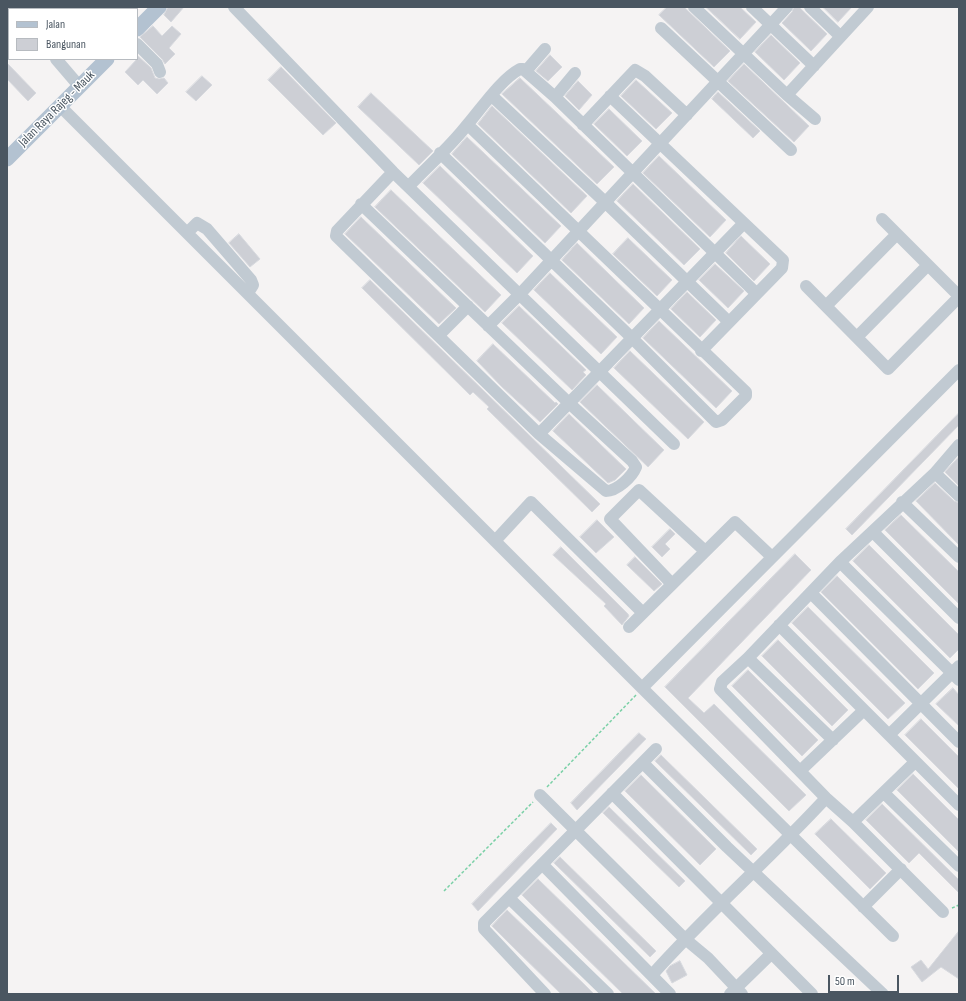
<!DOCTYPE html>
<html>
<head>
<meta charset="utf-8">
<style>
  body { margin:0 }
  #map { position:relative; width:966px; height:1001px; overflow:hidden; background:#f5f3f3; font-family:"Sofia Sans Condensed",sans-serif }
  canvas { display:block }
  .frame { position:absolute; inset:0; border:8px solid #4a5661; pointer-events:none }
  .legend { position:absolute; left:8px; top:8px; width:130px; height:52px; box-sizing:border-box; background:#fff; border:1px solid #b7bbc0; margin:0; padding:5px 7px; list-style:none; font-size:12px; color:#4a5661 }
  .legend li { display:flex; align-items:center; gap:8px; height:20px }
  .legend b { width:20px; border:1px solid #b7bbc0 }
  .scale { position:absolute; left:828px; top:975px; width:71px; height:18px; box-sizing:border-box; border:2px solid #4a5661; border-top:0; padding-left:5px; font-size:12px; line-height:14px; white-space:nowrap; color:#4a5661; -webkit-text-stroke:3px #fff; paint-order:stroke }
</style>
</head>
<body>
<div id="map">
<canvas width="966" height="1001"></canvas>
<div class="frame"></div>
<ul class="legend">
<li><b style="height:5px;background:#b3c2d1"></b>Jalan</li>
<li><b style="height:11px;background:#cdcfd5"></b>Bangunan</li>
</ul>
<div class="scale">50 m</div>
</div>
<script>
const ctx = document.querySelector('canvas').getContext('2d');
ctx.lineJoin = 'round';
function paint(path, color) { ctx.fillStyle = color; ctx.fill(path, 'evenodd'); }
function stroke(path, color, width, dash) { ctx.strokeStyle = color; ctx.lineWidth = width; ctx.lineCap = dash ? 'butt' : 'round'; ctx.setLineDash(dash || []); ctx.stroke(path); }
function write(font, color, halo, rows, align = 'center') {
  ctx.font = font + ' "Sofia Sans Condensed",sans-serif'; ctx.lineWidth = 3; ctx.setLineDash([]); ctx.textBaseline = 'middle'; ctx.strokeStyle = halo; ctx.fillStyle = color; for (const [text, x, y, turn = 0] of rows) {
    ctx.save(); ctx.translate(x, y); ctx.rotate((+turn || 0) * Math.PI / 180); ctx.textAlign = isNaN(turn) ? turn : align; if (halo) ctx.strokeText(text, 0, 0); ctx.fillText(text, 0, 0); ctx.restore();
  }
}
const building = new Path2D(`
  M168,7H184L171,22L164,15Z
  M667,7H684L730,51L714,67L659,15Z
  M706,7H740L756,22L740,39Z
  M794,7H799L827,34L811,51L782,23L792,12Z
  M823,7H852L838,22Z
  M153,26L162,36L172,26L181,34L169,48L175,54L165,64L162,59L140,37Z
  M771,35L800,63L784,80L755,52Z
  M137,55L151,68L155,78L159,79L164,78L168,83L157,94L143,80L138,85L125,72L137,59Z
  M550,55L562,67L548,81L536,71Z
  M7,63L36,93L28,101L7,79Z
  M744,64L809,126L794,142L728,81Z
  M281,67L336,123L323,135L268,80Z
  M202,76L212,85L196,101L186,92Z
  M520,78L614,167L597,184L502,94Z
  M636,80L672,113L656,129L621,96Z
  M578,81L592,95L579,110L565,96Z
  M718,92L760,131L753,138L712,99Z
  M371,93L433,151L419,165L358,107Z
  M492,106L587,196L571,213L478,124Z
  M609,109L642,141L627,156L594,124Z
  M467,137L561,226L545,243L452,154Z
  M659,156L726,220L710,237L643,173Z
  M440,166L533,256L517,273L423,183Z
  M633,184L700,249L684,265L617,201Z
  M391,190L501,295L485,312L375,207Z
  M361,217L456,308L439,324L345,234Z
  M239,234L260,259L250,267L229,243Z
  M741,236L770,264L754,281L726,253Z
  M628,238L672,280L657,296L613,254Z
  M577,243L644,308L629,324L562,260Z
  M715,264L744,291L728,308L699,280Z
  M550,273L617,337L601,354L534,290Z
  M370,280L600,504L592,512L487,409L489,407L473,392L470,395L362,288Z
  M687,292L716,320L700,337L671,309Z
  M519,306L586,370L583,372L586,375L572,390L502,323Z
  M659,321L732,391L716,408L643,338Z
  M493,344L555,403L556,402L558,404L540,422L502,387L477,361Z
  M630,351L704,422L688,439L614,368Z
  M597,385L664,450L648,467L580,402Z
  M959,413V425L852,535L846,529Z
  M569,414L626,469L615,480L608,483L553,431Z
  M959,457V486L945,472Z
  M935,483L954,501L959,503V545L916,501Z
  M901,515L959,572V604L885,530Z
  M597,520L614,537L596,553L580,537Z
  M670,529L675,534L665,544L670,549L662,557L652,547Z
  M869,545L959,635V649L950,658L853,561Z
  M561,547L628,614L629,616L622,625L604,606L606,604L553,555Z
  M795,554L811,570L688,698L704,713L714,704L806,795L789,811L665,687Z
  M635,557L662,584L654,591L627,565Z
  M837,576L934,673L918,689L821,592Z
  M808,607L905,703L888,719L792,623Z
  M778,640L848,710L832,726L762,656Z
  M748,670L818,740L802,756L732,686Z
  M953,688L959,695V726L936,704Z
  M921,719L959,757V789L905,735Z
  M639,733L646,739L577,810L571,803Z
  M661,755L757,849L751,855L655,761Z
  M913,774L959,820V852L897,790Z
  M641,775L716,849L700,865L625,791Z
  M882,804L959,880V893L919,853L909,863L866,820Z
  M609,807L685,881L679,887L603,813Z
  M831,819L886,873L870,889L815,834Z
  M551,823L557,829L478,911L472,904Z
  M560,857L656,951L650,957L554,863Z
  M538,879L619,958L656,994H623L532,905L522,895Z
  M507,910L584,984L594,994H561L513,947L492,926Z
  M959,931V979L941,967L922,982L911,967L921,960L928,969Z
  M680,961L687,975L672,983L666,971L670,966Z`);
paint(building, '#cdcfd5');
stroke(building, '#d7d9de', 1);
stroke(new Path2D(`
  M547,787L636,695
  M444,891L533,802
  M952,908L959,905`), '#7ad0a6', 1.5, [3, 2]);
stroke(new Path2D(`
  M14,7L16,9
  M234,7L393,172L674,444
  M694,7L787,95L868,7
  M752,7L814,66
  M810,7L840,36
  M661,28L791,150
  M137,44L157,64L160,72
  M56,59L80,87
  M526,71L545,49
  M787,95L815,119
  M492,96L605,202L729,322
  M610,96L783,260L782,268L701,351
  M555,97L575,73
  M61,107L642,688L893,936
  M583,125L635,70L645,76L687,115
  M440,153L632,338L716,422L722,420L746,396V392L468,125
  M409,186C428,166 450,147 467,125C481,109 501,79 520,69H523L555,97L756,293
  M361,204L569,403L632,461L636,467C632,477 617,491 606,491L539,434L336,236L337,231L393,172
  M882,219L959,296
  M187,233L197,223L207,229L251,280L253,285L248,293
  M806,286L888,369L959,297
  M826,306L897,234
  M488,326L520,294L787,7
  M439,335L468,306
  M857,337L928,265
  M539,434L743,224
  M935,473L959,496
  M902,502L959,557
  M873,532L959,618
  M495,541L531,502L643,613
  M840,562L959,680
  M672,584L610,519L639,490L705,551
  M811,593L959,742
  M779,625L959,805
  M629,627L735,522L772,557
  M748,658L833,740
  M642,688L959,370
  M889,735L959,666
  M643,763L727,847L883,994
  M800,771L864,710
  M612,793L812,994
  M884,793L959,866
  M540,795L684,938L708,958L742,994
  M853,822L915,762
  M542,864L670,994
  M509,898L608,994
  M863,907L901,869
  M943,912L853,822L826,798L720,689L722,682L748,658L840,562L935,473L959,445
  M652,975C707,913 770,859 826,798
  M545,994L484,929V923L656,749
  M730,994L771,954`), '#c1cad2', 12);
stroke(new Path2D(`
  M137,29L159,7
  M7,159L107,59`), '#b3c2d1', 15);
write('13px', '#4a5661', '#fff', [
  ["Jalan Raya Rajeg - Mauk",57,109,-45]
]);
</script>
</body>
</html>
